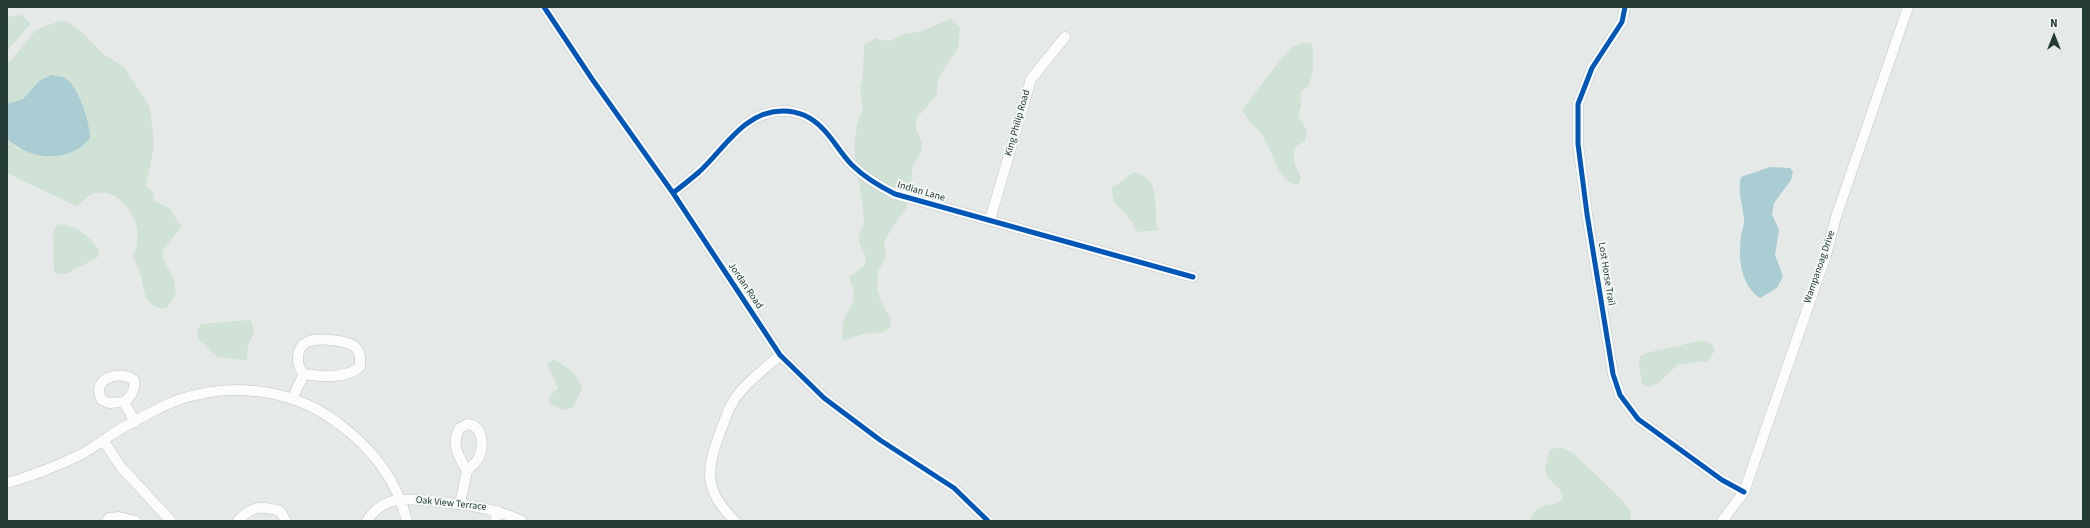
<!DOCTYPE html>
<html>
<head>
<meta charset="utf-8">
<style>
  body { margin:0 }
  #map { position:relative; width:2090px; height:528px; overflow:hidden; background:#e5e9e7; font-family:"Source Sans 3",sans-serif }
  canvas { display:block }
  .frame { position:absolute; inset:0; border:8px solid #243a35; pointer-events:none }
  .north { position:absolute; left:2034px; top:16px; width:40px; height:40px; -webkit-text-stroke:3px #f3f8f5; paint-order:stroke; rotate:0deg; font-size:11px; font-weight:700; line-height:16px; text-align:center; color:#243a35 }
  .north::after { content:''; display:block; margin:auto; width:14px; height:18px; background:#243a35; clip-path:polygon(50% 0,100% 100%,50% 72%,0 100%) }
</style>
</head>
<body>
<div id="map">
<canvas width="2090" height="528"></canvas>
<div class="frame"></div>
<div class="north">N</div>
</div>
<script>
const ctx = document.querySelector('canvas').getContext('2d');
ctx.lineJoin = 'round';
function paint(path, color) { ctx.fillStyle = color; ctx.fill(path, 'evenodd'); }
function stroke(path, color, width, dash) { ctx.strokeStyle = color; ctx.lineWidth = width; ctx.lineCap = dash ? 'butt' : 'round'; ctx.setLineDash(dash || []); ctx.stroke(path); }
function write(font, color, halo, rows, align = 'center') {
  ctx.font = font + ' "Source Sans 3",sans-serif'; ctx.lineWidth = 4; ctx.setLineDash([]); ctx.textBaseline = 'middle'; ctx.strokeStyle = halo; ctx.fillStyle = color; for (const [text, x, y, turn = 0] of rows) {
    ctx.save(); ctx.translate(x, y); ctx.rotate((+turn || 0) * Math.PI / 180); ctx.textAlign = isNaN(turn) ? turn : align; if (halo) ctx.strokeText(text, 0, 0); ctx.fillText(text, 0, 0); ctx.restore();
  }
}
paint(new Path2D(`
  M23,15L30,24L7,51V17Z
  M951,19L960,27L958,48L939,77L936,96L916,119V128L922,144V151L913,165L911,183L905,193L907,207L893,226L884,242L886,256L878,272L877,288L880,300L890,317L891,326L884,332L863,334L842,341L843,321L853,302L854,292L849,277L865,265L866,259L859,242V234L864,224L863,211L854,147L857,124L863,109L860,87L863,76L864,45L876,38L886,41L892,40L904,34L919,32Z
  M63,21L70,23L83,33L102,53L124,67L150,107L154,146L146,186L153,191L155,201L170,209L181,227L163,250V258L174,280L176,295L167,308L161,309C142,301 146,294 141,276C139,269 135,262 133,255C134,251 137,247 137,243C142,219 118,183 90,195C86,198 81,203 76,206L7,173V139L18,149L32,152L36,156L39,81L23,99L7,104V65L36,30L50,24Z
  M1302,43H1310L1313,46V68L1310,84L1301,92V106L1298,116L1307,130L1305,141L1296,146C1291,159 1295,165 1301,177L1299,184L1296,185C1275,177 1274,153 1263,137C1257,126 1247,121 1242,110L1281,59L1293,47Z
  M1134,172C1158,177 1155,199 1156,218C1156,223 1158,226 1159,230L1138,232C1133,227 1134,223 1130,219C1120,205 1112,207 1112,188Z
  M57,224C73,226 84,230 94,244C97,248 99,250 99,255C94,262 88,262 80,266C72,271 64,278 54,272L53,232Z
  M251,320L254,332L248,345L247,360L218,357L198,339L197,333L200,324Z
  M1704,340L1713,345L1715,350L1708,361L1679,364L1657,384L1649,387L1642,384L1639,367L1640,357L1646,353Z
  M553,360C565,364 579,376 582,388L573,408L563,410L549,403L548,398L558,388L547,364Z
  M1555,448H1562L1573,453L1621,499L1630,511L1631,521H1530C1540,497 1547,511 1563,499L1560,490L1546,475L1545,470L1549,451Z`), '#d0e1d5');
paint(new Path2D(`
  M51,75C54,76 59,76 63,77C78,83 90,123 90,138C86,142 81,148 76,150C52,162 26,156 7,139V104L23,99L39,81Z
  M1770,167L1790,168L1793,172L1791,180L1774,203L1772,214L1779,230L1775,255L1783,276L1777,288L1760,298C1741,285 1738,260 1741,237C1741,232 1745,225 1744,219C1743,205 1737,191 1741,177Z`), '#aaccd3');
const minor = new Path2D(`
  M544,7L592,79L673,193L780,355L824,398L880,440L954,488L988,521
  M1625,7L1622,22L1592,68L1578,104V144L1587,214L1613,374L1620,395L1638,419L1722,480L1744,492
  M673,193C682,186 691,179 699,172C725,148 744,111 783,111C799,111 812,117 823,129C834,140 841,154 852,165C864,177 879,186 895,194L1193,277
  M990,220L1031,79L1065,37
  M292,399L304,374C322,377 345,379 360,367C360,360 361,355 357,349C351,340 317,337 307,342C295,348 296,366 304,374
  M124,402C131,396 136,390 134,380C119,369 90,379 102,400L109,403L124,402L135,422
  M103,440L121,467L171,521
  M7,483C32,476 57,466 80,455C97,446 112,433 129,424C145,416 161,406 178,400C232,381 294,389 339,424C372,448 397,481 407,521
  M460,503L467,471C459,457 450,444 460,428L468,424C484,426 484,448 478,459C475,464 470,467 467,471
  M107,521L109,518L119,517L136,521
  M238,521C252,505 261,506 280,511L286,521
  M367,521C372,512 383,503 393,501C405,498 418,500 430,501C462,504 492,507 522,521
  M495,521L498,511
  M735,521C703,490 706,470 721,430C725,420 728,409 734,400C745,383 765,369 780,355
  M1722,521L1744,492L1826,255L1836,217L1908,7`);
stroke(minor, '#c2c6c4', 11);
stroke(minor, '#fbfcfb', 10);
stroke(new Path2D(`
  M544,7L592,79L673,193L780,355L824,398L880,440L954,488L988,521
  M1625,7L1622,22L1592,68L1578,104V144L1587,214L1613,374L1620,395L1638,419L1722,480L1744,492
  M673,193C682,186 691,179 699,172C725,148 744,111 783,111C799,111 812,117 823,129C834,140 841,154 852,165C864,177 879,186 895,194L1193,277`), '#0057b8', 5);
write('10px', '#243a35', '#f3f8f5', [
  ["King Philip Road",1018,123,-74],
  ["Indian Lane",921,192,16],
  ["Wampanoag Drive",1820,267,-71],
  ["Lost Horse Trail",1606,274,81],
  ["Jordan Road",745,286,56],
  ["Oak View Terrace",451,504,6]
]);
</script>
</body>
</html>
